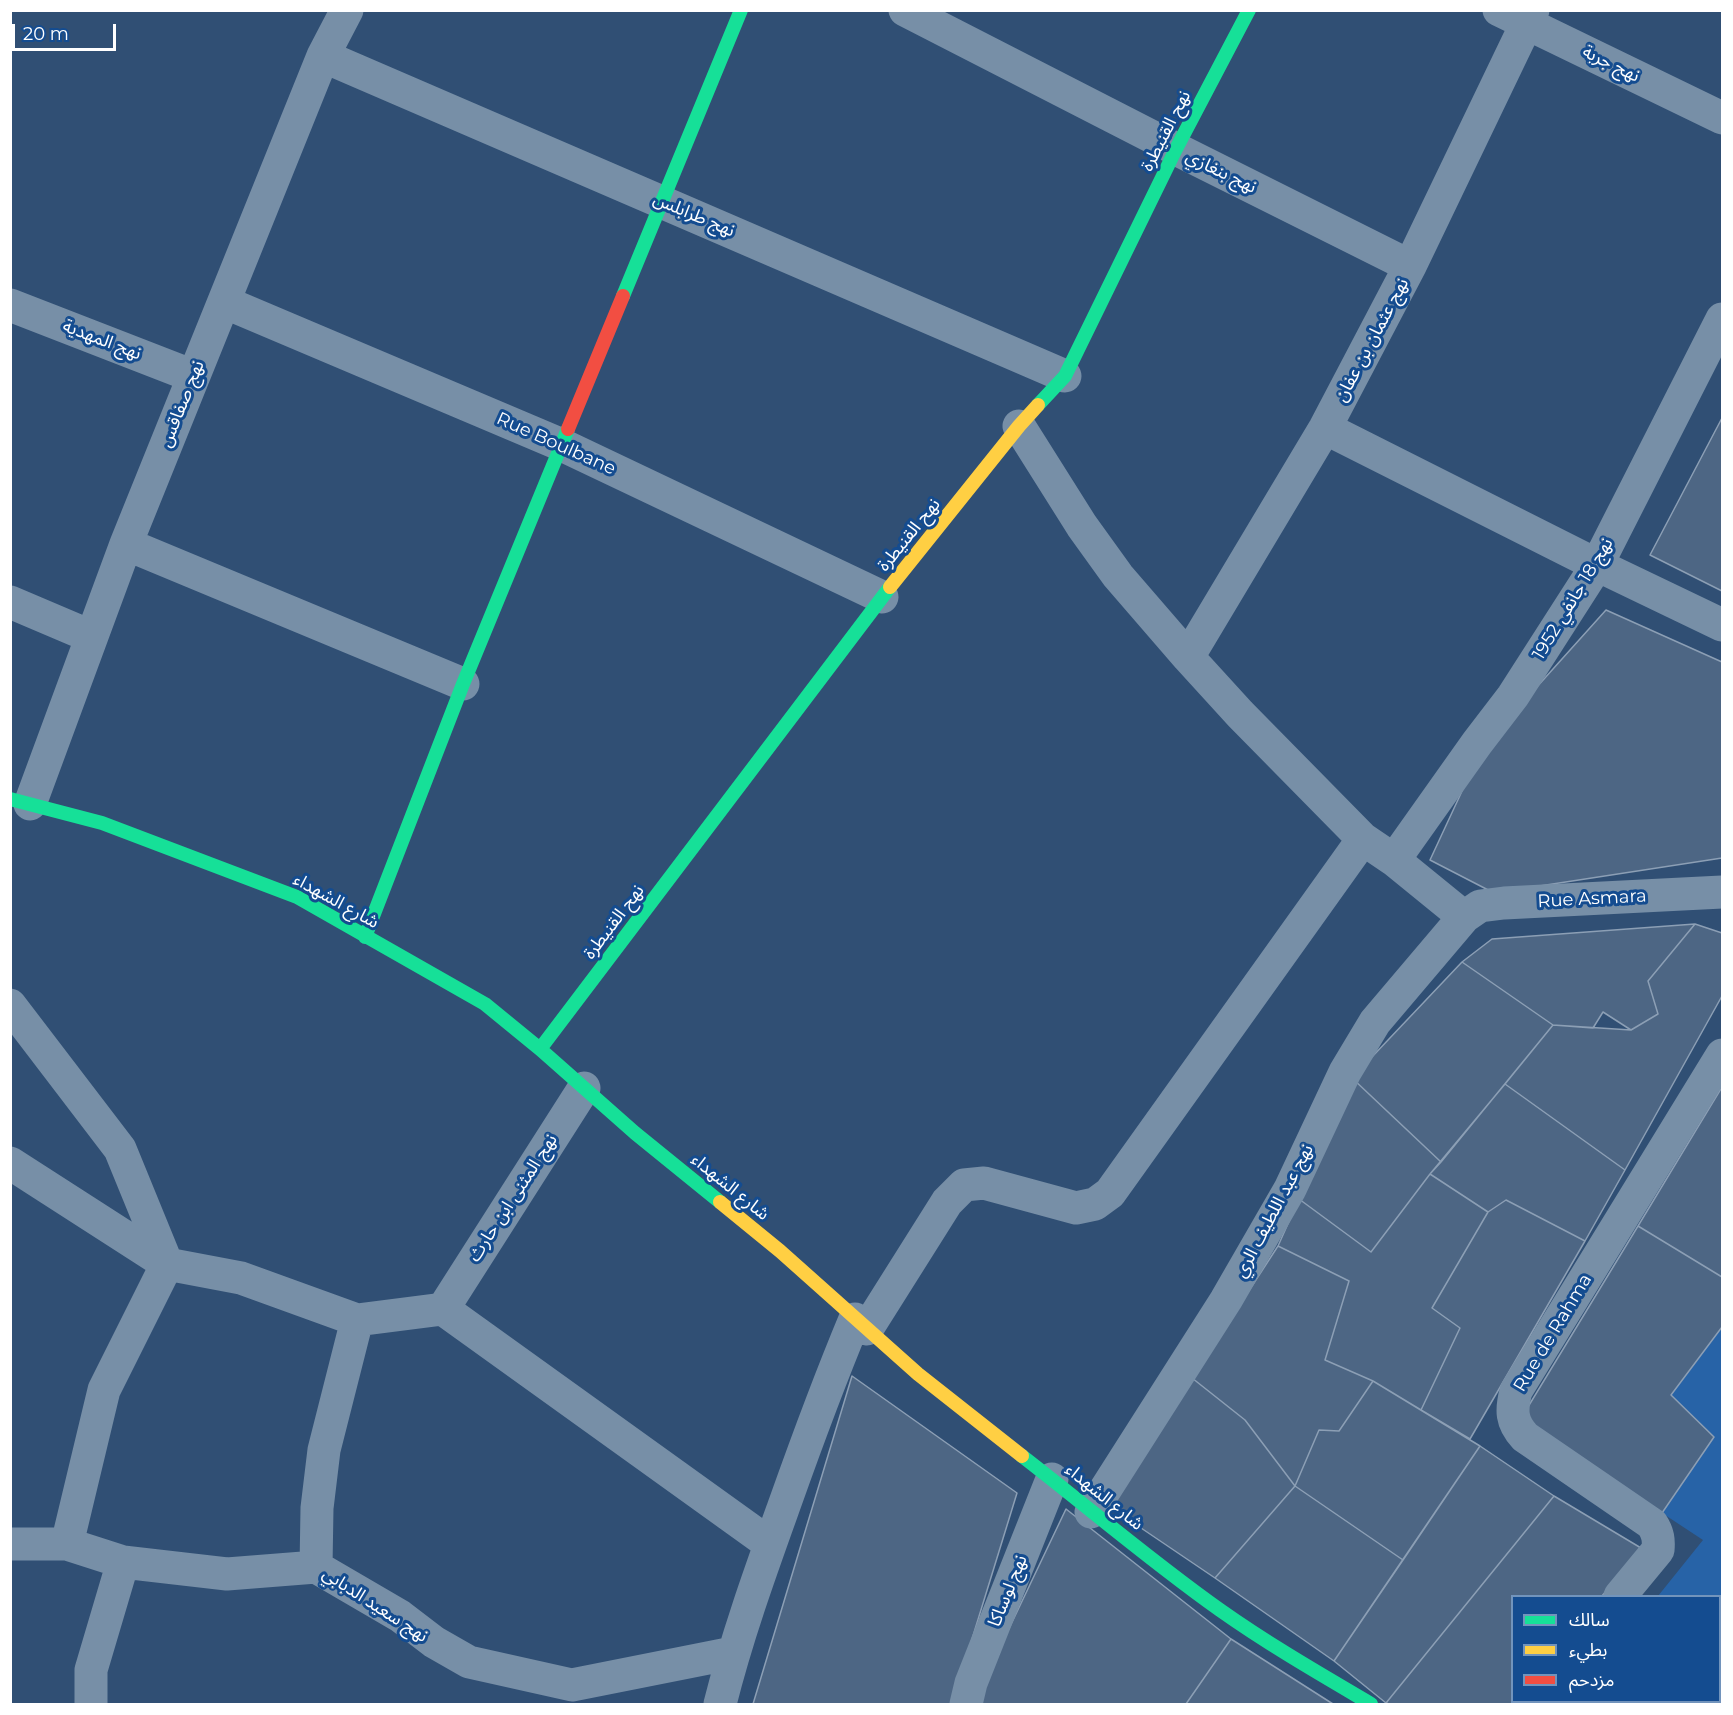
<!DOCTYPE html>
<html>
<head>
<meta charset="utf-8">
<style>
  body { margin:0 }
  #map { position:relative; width:1733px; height:1715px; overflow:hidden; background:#304f74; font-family:Montserrat,"Noto Sans Arabic",sans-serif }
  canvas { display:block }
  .frame { position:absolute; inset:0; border:12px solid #fff; pointer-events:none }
  .legend { position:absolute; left:1511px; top:1595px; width:210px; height:108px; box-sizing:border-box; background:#144c90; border:2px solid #7294bc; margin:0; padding:8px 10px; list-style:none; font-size:18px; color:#fff }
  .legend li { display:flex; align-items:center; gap:12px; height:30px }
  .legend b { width:30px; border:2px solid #7294bc }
  .scale { position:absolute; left:12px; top:24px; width:104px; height:27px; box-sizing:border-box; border:3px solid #fff; border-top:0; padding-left:8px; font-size:18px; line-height:21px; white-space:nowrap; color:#fff; -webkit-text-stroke:4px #144c90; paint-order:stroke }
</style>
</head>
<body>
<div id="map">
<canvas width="1733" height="1715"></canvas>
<div class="frame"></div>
<ul class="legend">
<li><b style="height:8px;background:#16e098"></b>سالك</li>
<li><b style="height:8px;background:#ffcf43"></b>بطيء</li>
<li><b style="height:8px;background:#f24e42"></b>مزدحم</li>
</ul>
<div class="scale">20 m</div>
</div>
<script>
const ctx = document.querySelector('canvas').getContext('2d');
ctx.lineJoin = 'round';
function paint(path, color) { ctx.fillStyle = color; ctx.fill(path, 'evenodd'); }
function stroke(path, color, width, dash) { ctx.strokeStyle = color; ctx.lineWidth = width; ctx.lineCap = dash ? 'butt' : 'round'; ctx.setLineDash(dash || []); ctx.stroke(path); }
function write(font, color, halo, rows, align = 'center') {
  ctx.font = font + ' Montserrat,"Noto Sans Arabic",sans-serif'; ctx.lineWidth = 6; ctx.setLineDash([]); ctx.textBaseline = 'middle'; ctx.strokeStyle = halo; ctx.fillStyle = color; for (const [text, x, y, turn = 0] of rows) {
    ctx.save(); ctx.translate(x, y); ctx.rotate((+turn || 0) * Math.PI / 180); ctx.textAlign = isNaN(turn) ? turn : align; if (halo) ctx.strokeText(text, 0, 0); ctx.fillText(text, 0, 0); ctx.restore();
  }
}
paint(new Path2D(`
  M1722,1327V1704H1572L1575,1702H1720V1596H1658L1703,1540L1662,1513L1714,1437L1671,1395Z`), '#2763a7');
const building = new Path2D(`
  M1722,418V591L1650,555Z
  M1606,610L1722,662V858L1494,893L1430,860L1482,748Z
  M1695,924L1722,933V996L1625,1170L1505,1084L1553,1025L1631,1030L1658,1014L1648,981Z
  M1695,924L1648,981L1658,1014L1631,1030L1603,1012L1593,1028L1553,1025L1462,962L1492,939Z
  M1462,962L1553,1025L1441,1162L1352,1078Z
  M1352,1078L1441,1162L1430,1174L1371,1252L1299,1199Z
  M1505,1084L1625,1170L1585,1241L1506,1200L1488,1212L1430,1174Z
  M1722,1087V1277L1638,1226Z
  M1430,1174L1488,1212L1432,1308L1460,1328L1421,1410L1373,1381L1325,1360L1349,1281L1278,1246L1299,1199L1371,1252Z
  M1506,1200L1585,1241L1470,1439L1421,1410L1460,1328L1432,1308L1488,1212Z
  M1638,1226L1722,1277V1327L1671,1395L1714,1437L1662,1513L1520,1420Z
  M1278,1246L1349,1281L1325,1360L1373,1381L1339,1431L1319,1430L1295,1486L1245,1420L1192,1378Z
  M852,1376L1017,1493L952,1704H753Z
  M1192,1378L1245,1420L1295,1486L1215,1578L1107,1505Z
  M1373,1381L1480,1446L1403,1560L1295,1486L1319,1430L1339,1431Z
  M1480,1446L1554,1496L1386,1703L1334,1661Z
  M1295,1486L1403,1560L1334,1661L1215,1578Z
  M1554,1496L1641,1548L1602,1596H1512V1702H1520L1517,1704H1389L1386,1703Z
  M1066,1509L1231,1639L1186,1704H973Z
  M1231,1639L1333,1704H1186Z`);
paint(building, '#4d6684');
stroke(building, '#8c9fb5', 1.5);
stroke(new Path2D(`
  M905,10L1176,149L1410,266
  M1499,10L1722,118
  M323,56L1065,376
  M224,302L562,445L882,597
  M10,305L193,376
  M1019,426L1082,526L1118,576L1188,657L1240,714L1363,839L1394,860L1464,917
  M1325,428L1597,565L1722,625
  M126,544L463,684
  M10,602L90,636
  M1188,657L1325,428L1410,266L1533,10
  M30,804L126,544L323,56L347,10
  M1394,860L1477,743L1513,696L1597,565L1722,319
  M10,1005L120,1149L167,1264L104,1390L67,1544
  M10,1163L167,1264L241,1278L357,1320L443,1309L770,1544
  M443,1309L584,1088
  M867,1329L947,1202L964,1185L984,1183L1076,1208L1095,1204L1110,1193L1363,839
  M1091,1512L1226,1300L1290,1189L1345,1072L1375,1022L1464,917L1480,906L1504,903L1722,892
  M10,1544H67L123,1562L227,1574L316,1567L400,1616L434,1642L469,1662L572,1685L733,1653
  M316,1567L317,1508L324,1450L357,1320
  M1620,1596L1658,1550C1659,1540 1658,1533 1652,1524L1525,1437C1511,1422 1511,1410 1516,1391L1722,1055
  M91,1704V1670L123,1562
  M720,1704C737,1636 761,1570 785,1503C807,1441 830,1379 855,1319
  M966,1704L971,1683L1052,1479
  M1531,1704L1533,1702`), '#778fa7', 33);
stroke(new Path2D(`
  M623,296L741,10
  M1038,405L1065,376L1176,149L1249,10
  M10,799L102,823L297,897L485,1004L540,1049L635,1133L720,1202
  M365,937L463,684L568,429
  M540,1049L890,587
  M1022,1456C1088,1507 1152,1562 1220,1610C1268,1644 1320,1674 1371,1704`), '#16e098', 14);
stroke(new Path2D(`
  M890,587L1019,426L1038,405
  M720,1202L780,1251L918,1374L1022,1456`), '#ffcf43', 14);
stroke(new Path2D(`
  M568,429L623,296`), '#f24e42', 14);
write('18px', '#fff', '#144c90', [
  ["نهج جربة",1611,64,26],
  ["نهح القنيطرة",1166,131,-63],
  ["نهج بنغازي",1221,172,26],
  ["نهج طرابلس",694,215,23],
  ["نهج المهدية",102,340,21],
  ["نهج عثمان بن عفان",1372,340,-62],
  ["نهج صفاقس",182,404,-68],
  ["Rue Boulbane",556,444,24],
  ["نهح القنيطرة",909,535,-51],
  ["نهج 18 جانفي 1952",1573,599,-59],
  ["Rue Asmara",1592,899,-3],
  ["شارع الشهداء",336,901,29],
  ["نهح القنيطرة",614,922,-53],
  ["شارع الشهداء",730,1187,39],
  ["نهج المثنى ابن حارث",513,1198,-57],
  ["نهج عبد اللطيف الري",1274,1211,-62],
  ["Rue de Rahma",1553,1333,-59],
  ["شارع الشهداء",1104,1497,39],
  ["نهج لوساكا",1008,1591,-68],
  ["نهج سعيد الدبابي",375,1605,33]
]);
</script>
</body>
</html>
